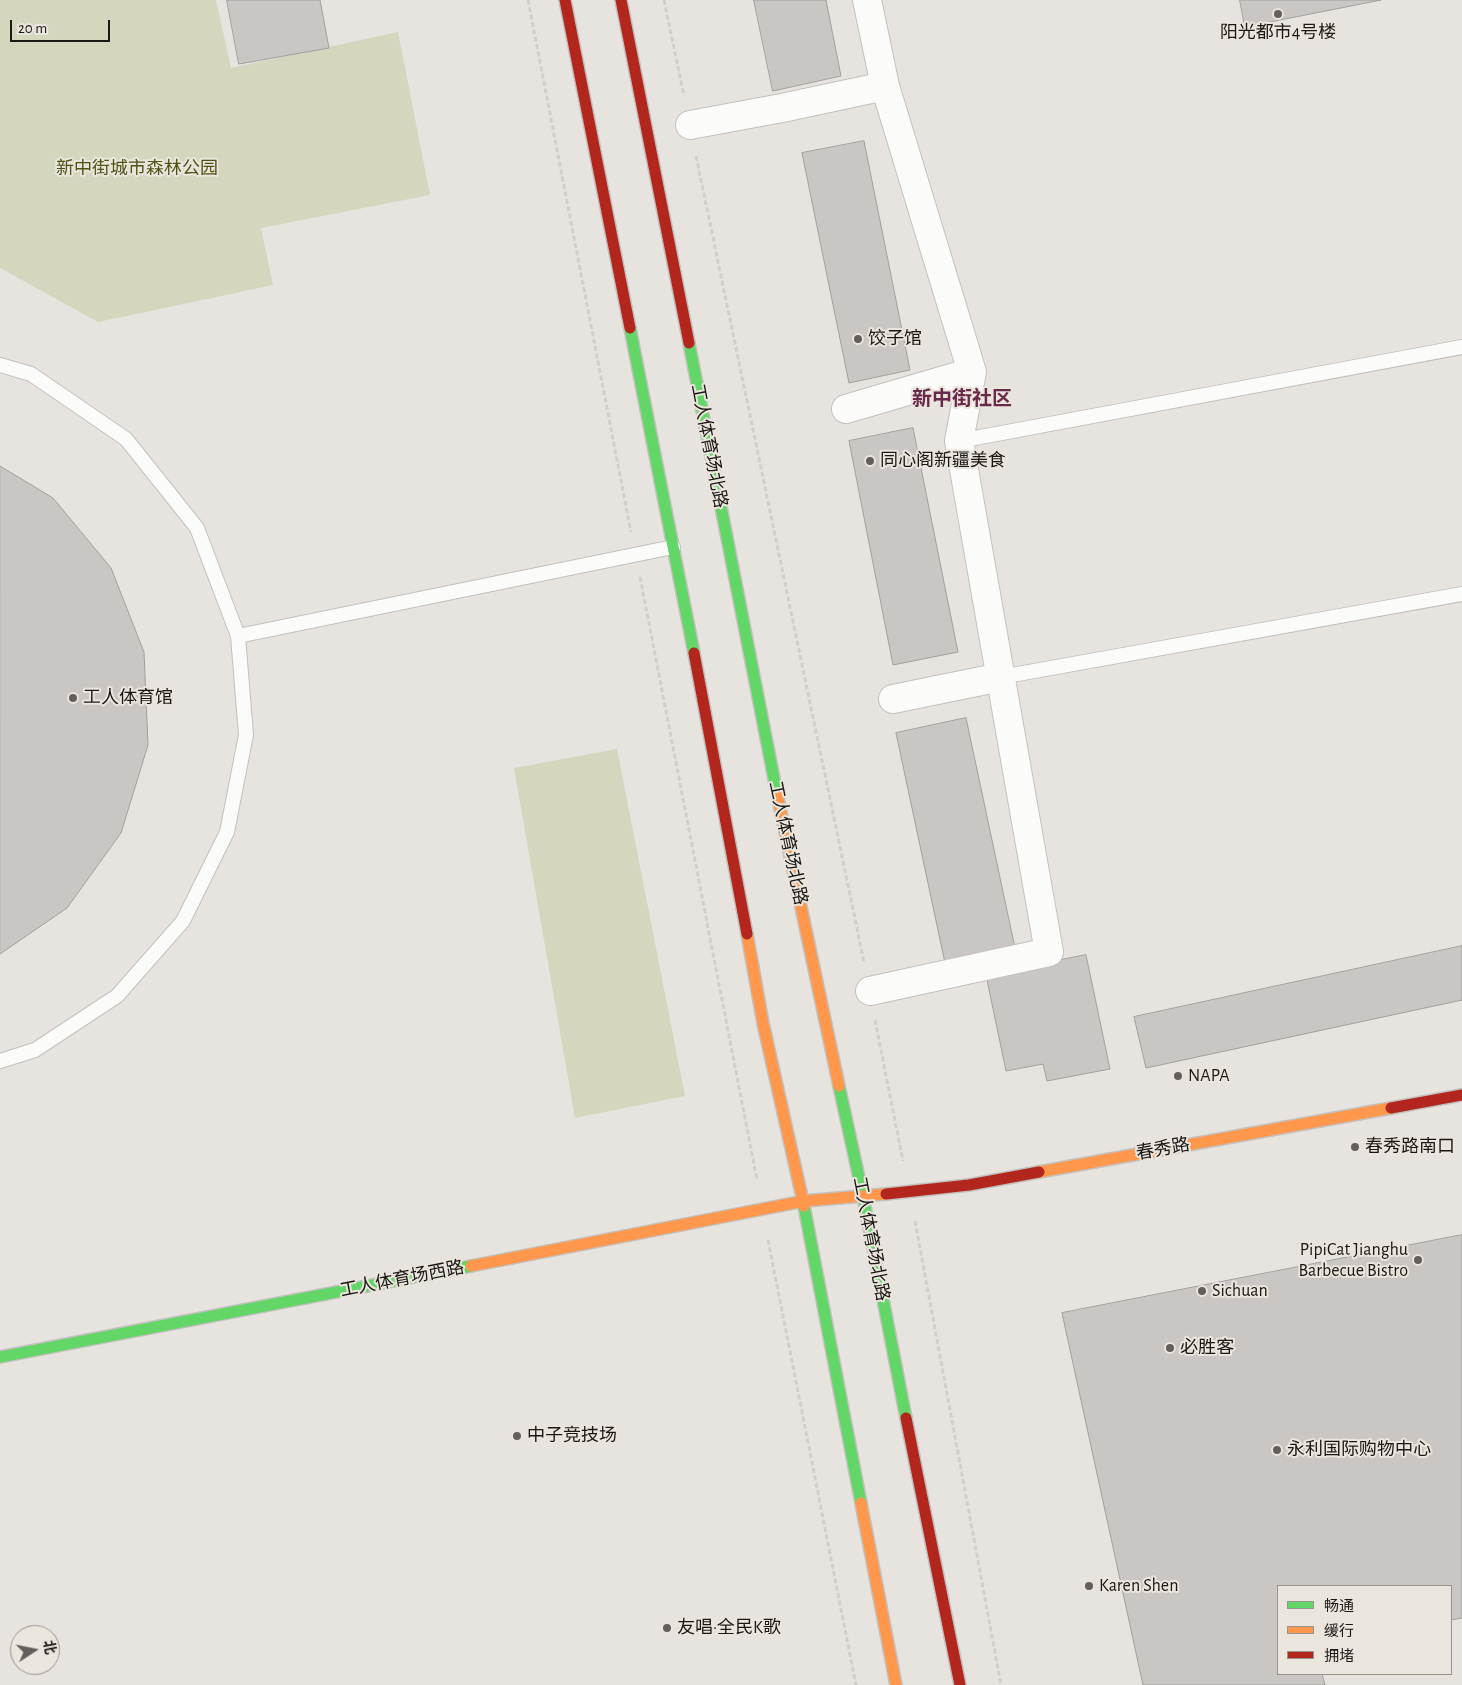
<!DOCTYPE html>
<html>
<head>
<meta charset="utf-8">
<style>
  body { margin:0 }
  #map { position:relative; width:1462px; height:1685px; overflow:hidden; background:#e7e4e0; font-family:"Alegreya Sans","Noto Sans SC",sans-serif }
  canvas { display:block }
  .legend { position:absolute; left:1277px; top:1585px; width:175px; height:90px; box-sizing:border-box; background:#eae5dd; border:1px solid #97938d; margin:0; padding:6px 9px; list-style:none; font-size:15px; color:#1a1815 }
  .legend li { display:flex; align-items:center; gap:10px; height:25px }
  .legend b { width:25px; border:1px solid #97938d }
  .north { position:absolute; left:10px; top:1625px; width:50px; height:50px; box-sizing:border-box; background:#eae5dd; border:1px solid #97938d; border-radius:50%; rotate:79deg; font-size:14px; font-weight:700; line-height:20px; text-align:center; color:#1a1815 }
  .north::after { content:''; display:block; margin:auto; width:18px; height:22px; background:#625f5c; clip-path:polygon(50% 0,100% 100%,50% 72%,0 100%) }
  .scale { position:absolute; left:10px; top:20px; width:100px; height:22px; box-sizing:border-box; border:2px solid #1a1815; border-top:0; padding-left:6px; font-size:15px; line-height:18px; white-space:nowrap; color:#1a1815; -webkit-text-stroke:4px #eae5dd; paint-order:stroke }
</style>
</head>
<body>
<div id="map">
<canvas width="1462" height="1685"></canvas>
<ul class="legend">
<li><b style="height:6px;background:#63d668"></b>畅通</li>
<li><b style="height:6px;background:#ff974d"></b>缓行</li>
<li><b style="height:6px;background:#b3261e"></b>拥堵</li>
</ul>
<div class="north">北</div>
<div class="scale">20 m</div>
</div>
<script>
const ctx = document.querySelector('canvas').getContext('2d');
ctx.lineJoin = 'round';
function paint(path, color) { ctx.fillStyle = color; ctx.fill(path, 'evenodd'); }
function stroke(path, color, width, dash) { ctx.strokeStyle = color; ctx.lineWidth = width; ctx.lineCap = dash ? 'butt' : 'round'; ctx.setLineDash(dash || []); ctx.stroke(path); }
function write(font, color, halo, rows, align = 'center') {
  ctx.font = font + ' "Alegreya Sans","Noto Sans SC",sans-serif'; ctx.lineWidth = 4; ctx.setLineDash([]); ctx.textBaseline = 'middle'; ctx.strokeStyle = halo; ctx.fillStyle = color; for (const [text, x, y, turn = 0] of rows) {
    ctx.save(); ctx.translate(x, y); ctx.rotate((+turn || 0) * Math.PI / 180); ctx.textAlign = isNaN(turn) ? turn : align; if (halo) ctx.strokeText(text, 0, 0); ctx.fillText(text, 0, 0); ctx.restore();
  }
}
paint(new Path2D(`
  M0,0H216L231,68L398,32L430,195L261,228L273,285L98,322L0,268Z
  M617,749L685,1096L575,1118L514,768Z`), '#d4d6be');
const building = new Path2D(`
  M227,0H320L329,48L239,64Z
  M754,0H826L841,76L773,91Z
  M1240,0H1381L1245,27Z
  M864,141L910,370L849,383L802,153Z
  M913,428L958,652L893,665L849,441Z
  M0,466L53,498L111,568L144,652L148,745L121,833L67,908L0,954Z
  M966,718L1015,948L945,963L896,733Z
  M1462,946V1000L1146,1068L1134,1017Z
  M1086,955L1110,1069L1047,1081L1043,1064L1006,1071L986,975Z
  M1462,1235V1618L1451,1620V1586H1278V1674H1322L1325,1685H1143L1062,1313Z`);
paint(building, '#c9c6c4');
stroke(building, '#a29f9d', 1);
const lane = new Path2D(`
  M0,365L31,374L126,439L197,528L238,636L246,735L227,832L183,921L117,996L35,1050L0,1061
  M959,441L1462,347
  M238,636L673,547
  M1001,677L1462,594`);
const street = new Path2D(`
  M867,0L885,86
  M690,125L782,108L885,86L972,372L959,441L1049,952L870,991
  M846,409L972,372
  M893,699L1001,677`);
const fast = new Path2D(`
  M630,328L694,653
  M689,343L777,794
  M839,1086L863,1196L906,1418
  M804,1206L861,1503
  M0,1357L471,1266`);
const slow = new Path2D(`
  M777,794L839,1086
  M747,934L763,1023L804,1206
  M1039,1172L1391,1108
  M471,1266L804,1201L886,1194
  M861,1503L896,1685`);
const jam = new Path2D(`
  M565,0L630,328
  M621,0L689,343
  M694,653L747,934
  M1391,1108L1462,1095
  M886,1194L969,1185L1039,1172
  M906,1418L960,1685`);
stroke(lane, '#c3c1bd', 16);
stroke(street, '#c3c1bd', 30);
stroke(fast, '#c3c1bd', 14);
stroke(slow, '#c3c1bd', 14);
stroke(jam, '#c3c1bd', 14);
stroke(new Path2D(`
  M528,0L631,532
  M664,0L684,96
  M696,156L864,962
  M640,577L757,1180
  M875,1020L903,1161
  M915,1221L1001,1685
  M768,1240L856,1685`), '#d1d0ce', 3, [5, 2.5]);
stroke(lane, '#fbfbfa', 14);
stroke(street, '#fbfbfa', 28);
stroke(fast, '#63d668', 11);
stroke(slow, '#ff974d', 11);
stroke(jam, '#b3261e', 11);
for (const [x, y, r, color] of [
  [1278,14,5,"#625f5c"],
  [858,339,5,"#625f5c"],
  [870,461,5,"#625f5c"],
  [73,698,5,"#625f5c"],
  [1178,1076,5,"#625f5c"],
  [1355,1147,5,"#625f5c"],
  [1418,1260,5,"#625f5c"],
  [1202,1291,5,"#625f5c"],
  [1170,1348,5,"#625f5c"],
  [517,1436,5,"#625f5c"],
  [1277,1450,5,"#625f5c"],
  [1089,1586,5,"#625f5c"],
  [667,1628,5,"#625f5c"]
]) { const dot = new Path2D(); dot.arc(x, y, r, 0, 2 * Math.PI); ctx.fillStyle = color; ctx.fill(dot); stroke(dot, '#eae5dd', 2); }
write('18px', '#1a1815', '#eae5dd', [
  ["阳光都市4号楼",1278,33,"center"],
  ["饺子馆",868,339],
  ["同心阁新疆美食",880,461],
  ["工人体育馆",83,698],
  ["NAPA",1188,1076],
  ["春秀路南口",1365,1147],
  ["PipiCat Jianghu",1408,1250,"right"],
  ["Barbecue Bistro",1408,1271,"right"],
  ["Sichuan",1212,1291],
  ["必胜客",1180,1348],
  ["中子竞技场",527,1436],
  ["永利国际购物中心",1287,1450],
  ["Karen Shen",1099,1586],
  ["友唱·全民K歌",677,1628]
], 'left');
write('18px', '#4f5415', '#eae5dd', [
  ["新中街城市森林公园",137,169]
]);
write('18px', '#1a1815', '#eae5dd', [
  ["工人体育场北路",709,446,79],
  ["工人体育场北路",788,843,78],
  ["春秀路",1163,1149,-10],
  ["工人体育场北路",871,1239,79],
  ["工人体育场西路",402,1279,-11]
]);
write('bold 20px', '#69294a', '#eae5dd', [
  ["新中街社区",962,399]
]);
</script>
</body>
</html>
